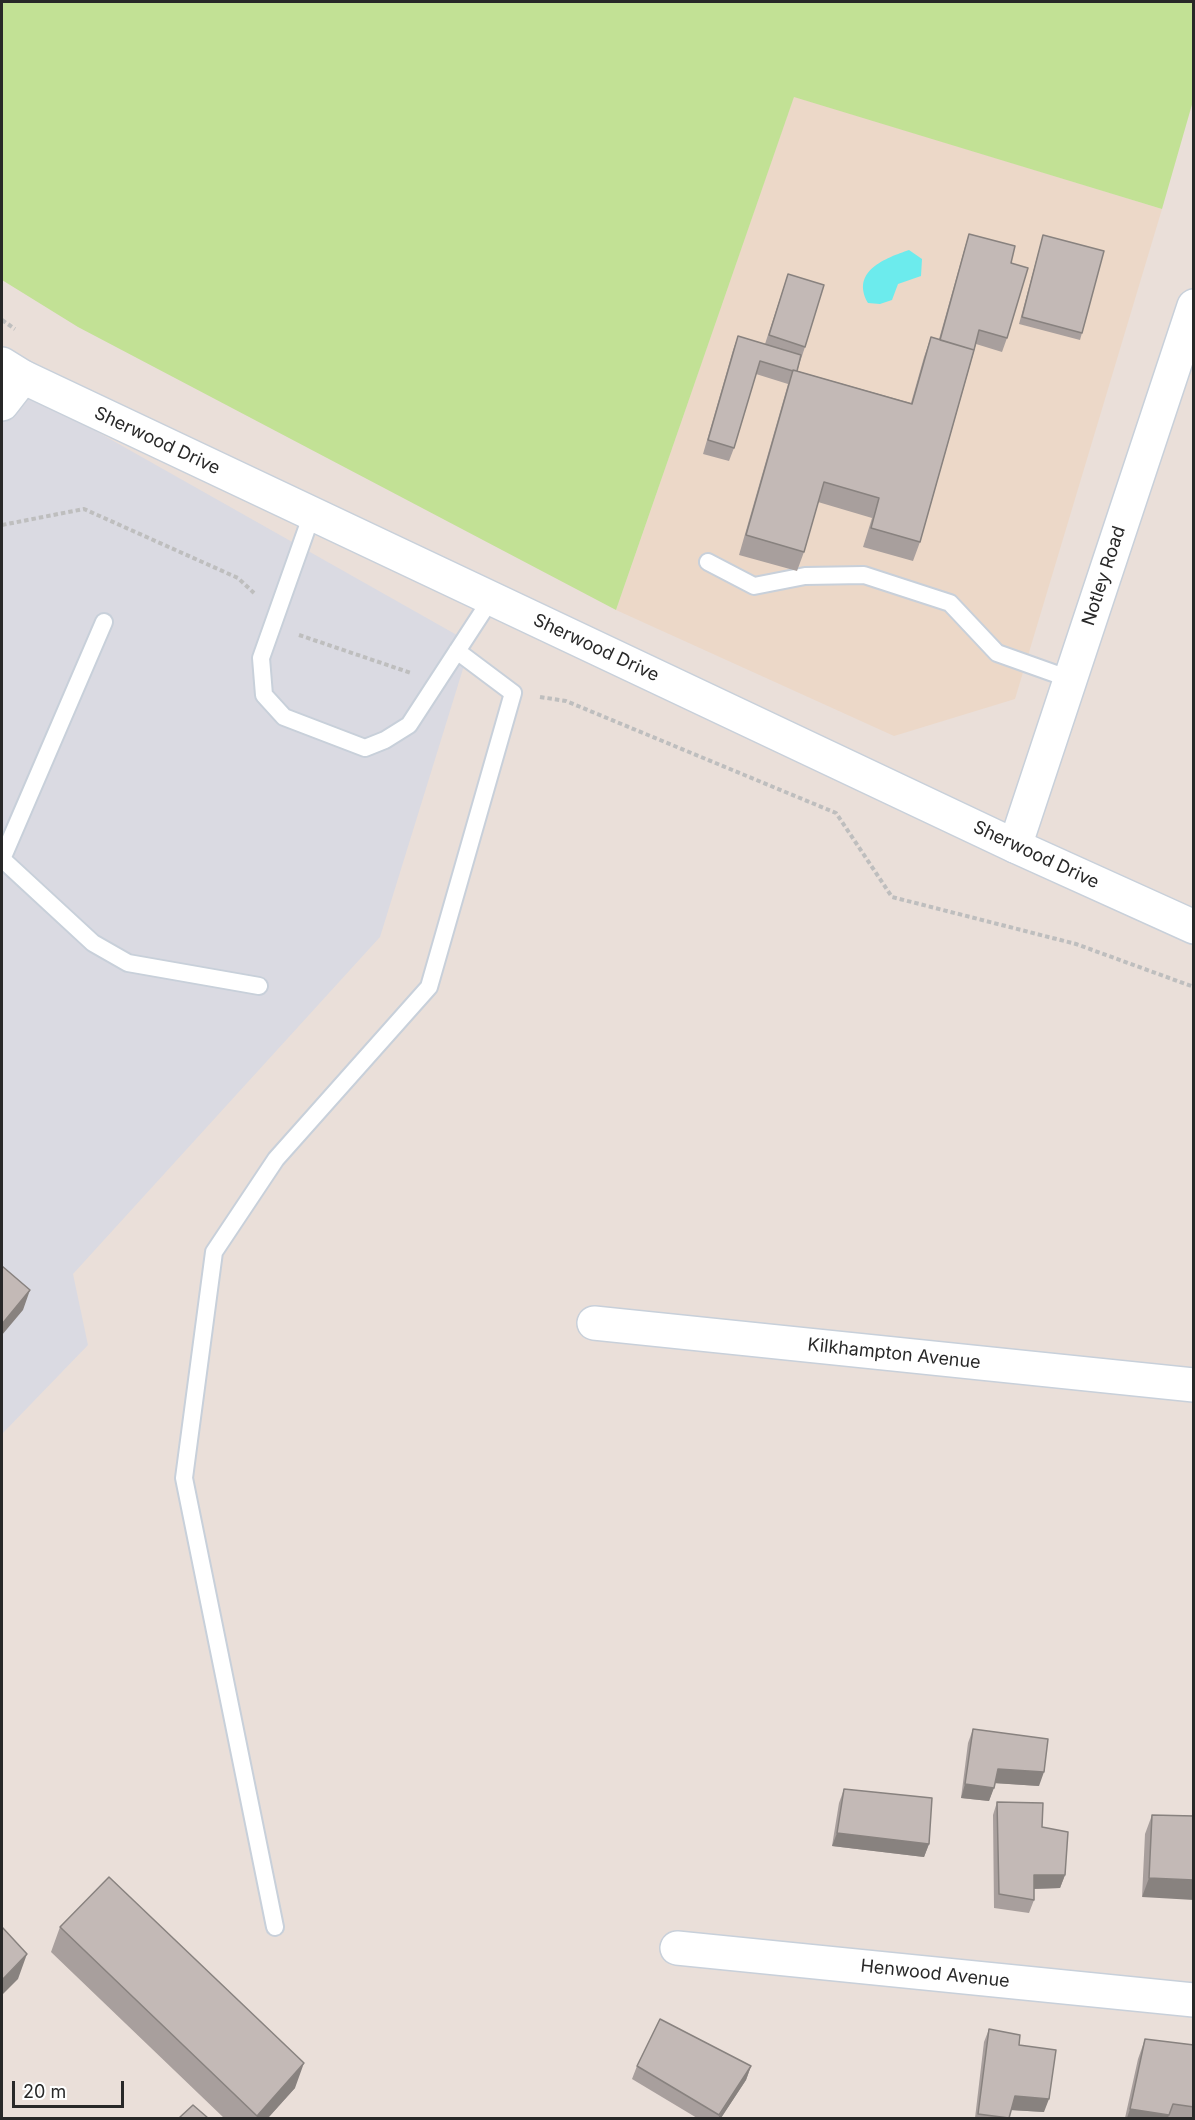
<!DOCTYPE html>
<html>
<head>
<meta charset="utf-8">
<style>
  body { margin:0 }
  #map { position:relative; width:1195px; height:2120px; overflow:hidden; background:#eadfd9; font-family:Inter,sans-serif }
  canvas { display:block }
  .frame { position:absolute; inset:0; border:3px solid #282828; pointer-events:none }
  .scale { position:absolute; left:12px; top:2081px; width:112px; height:27px; box-sizing:border-box; border:3px solid #282828; border-top:0; padding-left:8px; font-size:18px; line-height:21px; white-space:nowrap; color:#282828; -webkit-text-stroke:4px #fff; paint-order:stroke }
</style>
</head>
<body>
<div id="map">
<canvas width="1195" height="2120"></canvas>
<div class="frame"></div>
<div class="scale">20 m</div>
</div>
<script>
const ctx = document.querySelector('canvas').getContext('2d');
ctx.lineJoin = 'round';
function paint(path, color) { ctx.fillStyle = color; ctx.fill(path, 'evenodd'); }
function stroke(path, color, width, dash) { ctx.strokeStyle = color; ctx.lineWidth = width; ctx.lineCap = dash ? 'butt' : 'round'; ctx.setLineDash(dash || []); ctx.stroke(path); }
function write(font, color, halo, rows, align = 'center') {
  ctx.font = font + ' Inter,sans-serif'; ctx.lineWidth = 5; ctx.setLineDash([]); ctx.textBaseline = 'middle'; ctx.strokeStyle = halo; ctx.fillStyle = color; for (const [text, x, y, turn = 0] of rows) {
    ctx.save(); ctx.translate(x, y); ctx.rotate((+turn || 0) * Math.PI / 180); ctx.textAlign = isNaN(turn) ? turn : align; if (halo) ctx.strokeText(text, 0, 0); ctx.fillText(text, 0, 0); ctx.restore();
  }
}
paint(new Path2D(`
  M2,378L471,643L380,937L73,1274L88,1345L2,1434Z`), '#dadae2');
paint(new Path2D(`
  M794,96L1162,209L1015,699L894,736L616,610Z`), '#ecd8c8');
paint(new Path2D(`
  M2,2H1193V101L1162,209L794,97L616,610L78,327L2,280Z`), '#c2e195');
paint(new Path2D(`
  M909,250L922,259L921,276L898,284L892,300L880,304L868,303C850,271 886,258 909,250Z`), '#6cebed');
const service = new Path2D(`
  M312,514L261,658L264,695L284,717L365,748L385,740L409,725L491,599
  M708,562L754,586L805,576L864,575L950,603L997,653L1070,679
  M2,859L93,943L128,963L259,986
  M2,859L104,622
  M275,1927L184,1478L214,1252L276,1159L429,987L513,693L457,651`);
const minor = new Path2D(`
  M2,404L23,377
  M1015,846L1194,306
  M594,1323L1194,1385
  M677,1948L1194,2000`);
const tertiary = new Path2D(`
  M2,364L23,377L1015,846L1194,927`);
stroke(service, '#c8d0da', 20);
stroke(minor, '#c8d0da', 36);
stroke(tertiary, '#c8d0da', 36);
stroke(new Path2D(`
  M2,320L15,329
  M2,525L84,509L238,578L254,593
  M299,635L411,673
  M540,697L566,701L836,813L892,897L1076,944L1194,987`), '#bebebe', 4, [4.5, 3]);
stroke(service, '#fff', 16);
stroke(minor, '#fff', 33);
stroke(tertiary, '#fff', 33);
paint(new Path2D(`
  M969,234L1011,263L1007,338L1002,352L976,344L920,542L913,561L863,547L872,518L818,502L804,552L797,571L739,555L788,384L756,374L734,448L729,461L703,454L733,350L738,336L765,344L788,274L805,347L797,371L911,403L924,357L931,337L939,339L965,247Z
  M1043,235L1082,333L1080,340L1019,324Z
  M973,1729L1039,1786L995,1783L989,1801L961,1798L968,1743Z
  M844,1789L929,1844L924,1857L832,1846L839,1803Z
  M997,1802L1042,1827L1065,1875L1060,1888L1034,1889V1900L1029,1913L994,1908L993,1815Z
  M1152,1815L1194,1816L1142,1897L1145,1834Z
  M60,1927L295,2088L268,2118H224L51,1952Z
  M989,2029L1019,2045L1044,2112L1011,2110L1009,2118H975L984,2042Z
  M1145,2039L1194,2045V2118H1125L1138,2059Z
  M637,2066H751L746,2080L721,2118H697L632,2079Z`), '#a89f9d');
paint(new Path2D(`
  M30,1290L23,1310L2,1335V1324Z
  M998,1769L1044,1772L1039,1786L993,1783Z
  M965,1784L994,1788L989,1801L961,1798Z
  M837,1833L929,1844L924,1857L832,1846Z
  M1034,1875H1065L1060,1888L1029,1889Z
  M1149,1878L1194,1880V1900L1142,1897Z
  M27,1954L18,1979L2,1995V1980Z
  M304,2063L295,2088L268,2118H257V2116Z
  M751,2066L746,2080L721,2118H718Z
  M1015,2096L1049,2099L1044,2112L1010,2110Z
  M1130,2109L1169,2115L1168,2118H1127Z`), '#88827f');
const building = new Path2D(`
  M969,234L1015,246L1011,263L1028,268L1007,338L979,330L974,350L940,340Z
  M1043,235L1104,251L1082,333L1022,317Z
  M788,274L824,285L805,347L769,335Z
  M738,336L801,355L797,371L793,370V371L760,361L734,448L708,440Z
  M931,337L974,350L920,542L871,528L879,498L824,482L804,552L746,535L793,370L912,404Z
  M2,1266L30,1290L2,1324Z
  M973,1729L1048,1739L1044,1772L998,1769L994,1788L965,1784Z
  M844,1789L932,1798L929,1844L837,1833Z
  M997,1802L1043,1803L1042,1827L1068,1832L1065,1875H1034V1900L999,1894Z
  M1152,1815L1194,1816V1880L1149,1878Z
  M109,1877L304,2063L257,2116L60,1927Z
  M2,1927L27,1954L2,1980Z
  M660,2019L751,2066L719,2115L637,2066Z
  M989,2029L1020,2035L1019,2045L1056,2050L1049,2099L1015,2096L1009,2118L978,2114Z
  M1145,2039L1194,2045V2107L1173,2104L1169,2115L1130,2109Z
  M193,2105L208,2118H179Z`);
paint(building, '#c3b9b6');
stroke(building, '#88827f', 1.5);
write('18px', '#282828', '#fff', [
  ["Sherwood Drive",157,441,25],
  ["Notley Road",1104,576,-72],
  ["Sherwood Drive",596,648,25],
  ["Sherwood Drive",1036,855,25],
  ["Kilkhampton Avenue",894,1354,6],
  ["Henwood Avenue",935,1974,6]
]);
</script>
</body>
</html>
